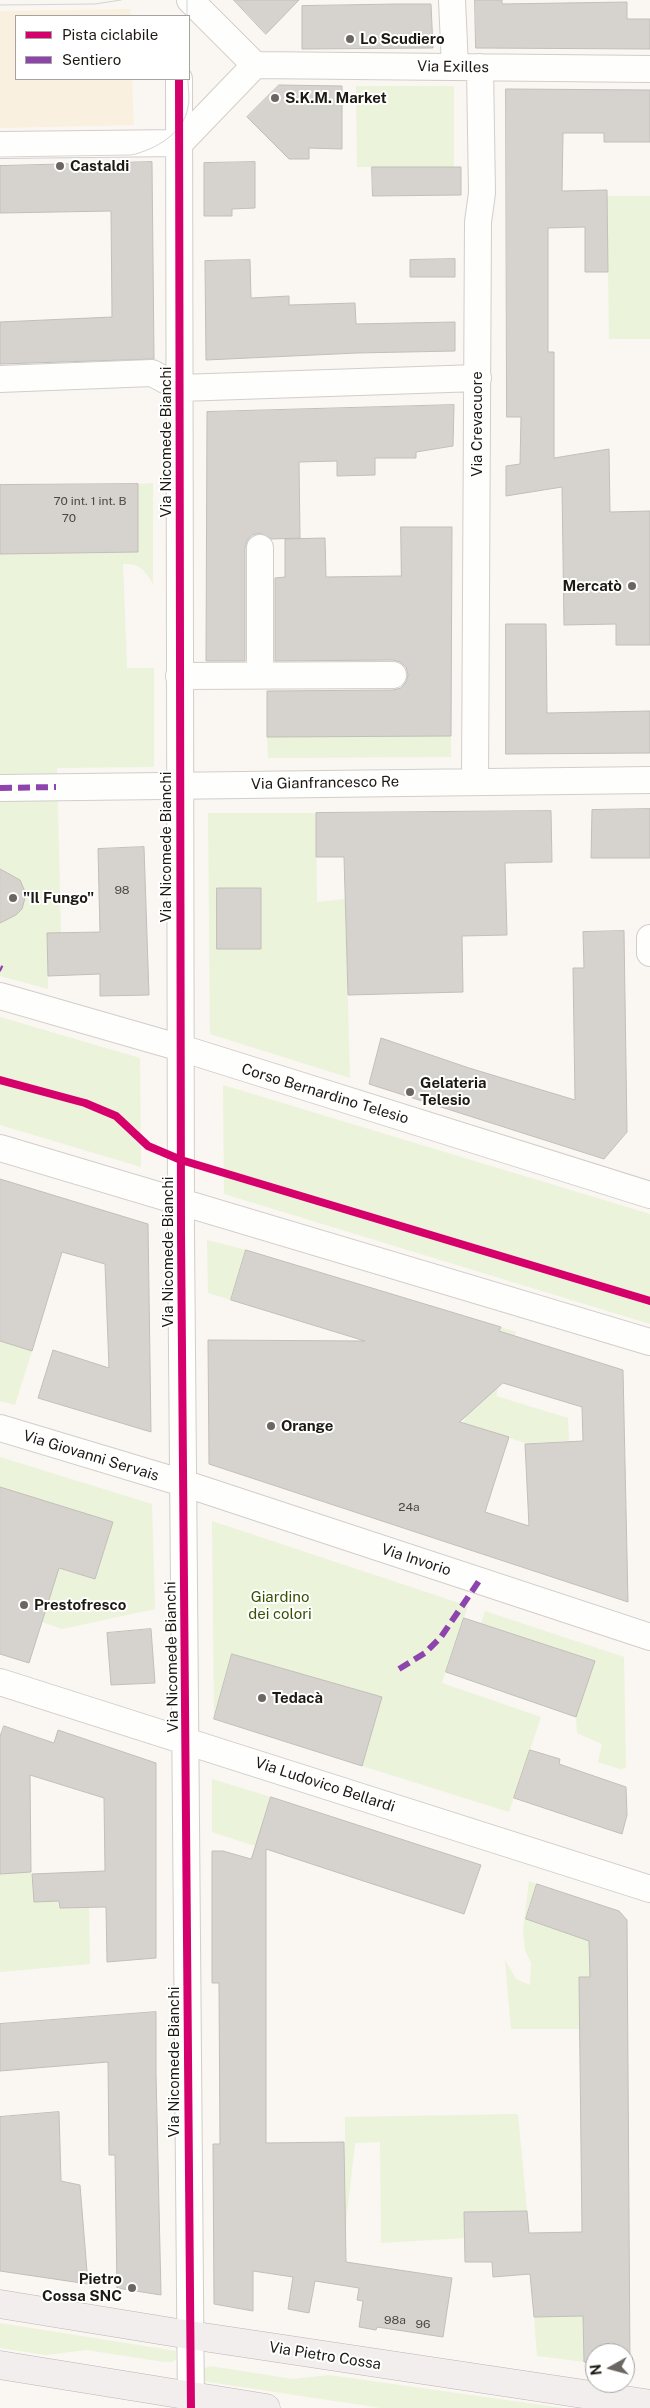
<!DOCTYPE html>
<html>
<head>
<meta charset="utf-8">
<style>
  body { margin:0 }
  #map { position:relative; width:650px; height:2408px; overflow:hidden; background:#faf6f1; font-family:"Public Sans",sans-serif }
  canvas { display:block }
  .legend { position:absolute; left:15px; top:15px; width:175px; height:65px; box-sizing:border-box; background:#fff; border:1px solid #a5a3a1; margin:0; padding:6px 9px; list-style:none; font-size:15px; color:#1d1913 }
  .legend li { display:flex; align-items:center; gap:10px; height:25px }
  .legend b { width:25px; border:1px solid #a5a3a1 }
  .north { position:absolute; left:585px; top:2343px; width:50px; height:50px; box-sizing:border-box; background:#fff; border:1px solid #a5a3a1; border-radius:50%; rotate:263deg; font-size:14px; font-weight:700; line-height:20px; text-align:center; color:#1d1913 }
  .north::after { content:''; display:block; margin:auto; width:18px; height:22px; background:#6a6661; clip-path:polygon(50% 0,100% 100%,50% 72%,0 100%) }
</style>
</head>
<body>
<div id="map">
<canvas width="650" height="2408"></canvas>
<ul class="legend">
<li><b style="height:6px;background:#d6006c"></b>Pista ciclabile</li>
<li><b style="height:6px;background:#8e44ad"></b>Sentiero</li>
</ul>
<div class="north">N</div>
</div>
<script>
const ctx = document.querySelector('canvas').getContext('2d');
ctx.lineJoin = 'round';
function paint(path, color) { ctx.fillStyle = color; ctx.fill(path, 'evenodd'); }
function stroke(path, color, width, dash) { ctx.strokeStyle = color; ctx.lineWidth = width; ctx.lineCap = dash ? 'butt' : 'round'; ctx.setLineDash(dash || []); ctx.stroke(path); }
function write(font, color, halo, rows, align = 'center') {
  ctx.font = font + ' "Public Sans",sans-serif'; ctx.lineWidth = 4; ctx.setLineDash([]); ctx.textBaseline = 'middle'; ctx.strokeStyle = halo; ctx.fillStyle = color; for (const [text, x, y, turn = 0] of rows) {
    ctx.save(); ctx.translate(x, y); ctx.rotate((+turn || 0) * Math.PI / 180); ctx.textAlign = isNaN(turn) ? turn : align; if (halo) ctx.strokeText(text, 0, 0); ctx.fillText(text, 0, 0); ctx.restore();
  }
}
paint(new Path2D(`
  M130,9L131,16H16V79H132L134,125L0,128V11Z`), '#f9f0e0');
paint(new Path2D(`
  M356,86H454V167H357Z
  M607,196H650V339H609Z
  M153,483V584C145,570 140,563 123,564L127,668H154V767L57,768L61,933L47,934L48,989L0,976V554L138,552V484Z
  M451,736V757L268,758L267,737Z
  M208,813H316L317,902L345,899L350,1078L210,1034Z
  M0,1017L140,1058L141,1167L0,1125Z
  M223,1085L650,1214V1324L224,1194Z
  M207,1240L246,1250L231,1300L208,1293Z
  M501,1327L516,1332L496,1396L568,1418L569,1441L525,1443L463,1423L485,1377Z
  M0,1341L32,1351L15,1405L0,1401Z
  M0,1457L152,1504L155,1609L62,1629L42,1622L58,1568L95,1579L113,1522L0,1487Z
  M212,1521L468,1606L442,1683L541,1717L509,1812L362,1766L382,1697L232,1654L214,1719Z
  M485,1611L624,1657L626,1768L620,1769L598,1762L602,1744L577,1733L576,1717L595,1661L481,1623Z
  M212,1779L271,1797L255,1846L212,1832Z
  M31,1872L34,1902L59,1901L60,1908L89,1907L90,1964L0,1972V1874Z
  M529,1881L537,1884L526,1919L589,1941L590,1977L579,1978L580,2029H511L505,1960L516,1979L530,1985L531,1963L525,1950L523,1931Z
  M518,2114L527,2211L464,2212L465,2238L381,2243L380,2142L355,2143L345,2232V2117Z
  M629,2315L583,2324L584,2362L537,2356L534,2317Z
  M0,2323L176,2351V2359L172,2362H164L87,2350L45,2355L0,2348Z
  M210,2366L293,2379L329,2375L563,2408H381L202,2381L203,2369Z`), '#ebf3da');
const building = new Path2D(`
  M234,0H299L266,34Z
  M475,0H502V4L627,2V19H650V49L476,48Z
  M397,4H431L433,48L302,49V6Z
  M279,85L342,86V149L309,148V159H289L247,117Z
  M506,89L650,90V142H604V133H563L562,191L607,190L608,272H585V227L548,228V352H554V458L609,449L610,512L650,511V645H616V624L564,625L562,487L506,496V466L520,464L521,417H507Z
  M152,162L154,359L0,364V322L112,317L111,211L0,213V166Z
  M255,162V208L232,209V216H204V163Z
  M372,167H461V195L373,196Z
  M455,259V277H410V260Z
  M250,260L251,298L289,296V305L355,303L356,324L455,322V351L357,353L206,360L205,261Z
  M454,405L453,446L416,452V458H375V475L337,476V461L299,462L300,538L271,539L260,533L252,535L247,541L245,548V661H206L207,412Z
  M138,484V552L0,554V485Z
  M401,527H452L451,736L267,737V691L393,690L401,688L406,682L408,675L406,667L400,662L393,660L275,661V578L285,577V539L325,538L326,577L401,576Z
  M506,624H546L547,713L650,711V753L506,754Z
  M650,809V858H591L592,810Z
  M551,811L552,862L505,863L507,935L462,936L463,992L348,995L344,857H316V813Z
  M144,847L149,995L100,996V974L48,976L47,933L100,932L98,849Z
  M0,869L20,880L26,894L22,909L16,915L0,923Z
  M217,888H261V949H217Z
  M624,931L627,1132L604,1159L369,1084L381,1038L469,1068L575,1100L573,968H584L583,932Z
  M0,1179L148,1224L151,1432L38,1398L53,1350L109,1368L105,1264L62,1252L32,1351L0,1341Z
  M246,1250L501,1327L499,1331L623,1370L628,1602L209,1464L208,1340L365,1341L231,1300ZM503,1383L582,1407L583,1441L525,1444L529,1526L485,1512L509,1437L460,1422Z
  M0,1487L113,1522L95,1579L59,1568L29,1663L0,1654Z
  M464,1618L595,1661L576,1717L446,1672Z
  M151,1629L155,1683L111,1685L107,1633Z
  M232,1654L382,1697L362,1766L214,1719Z
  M4,1726L54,1743L58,1730L156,1763V1958L107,1962L106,1907L60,1908L59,1901L34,1902L32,1874L105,1871L104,1798L30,1775L31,1872L0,1874V1737Z
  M530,1750L560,1759L559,1764L626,1787L627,1815L622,1834L514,1798Z
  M271,1797L481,1865L464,1914L266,1849V2143L344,2142L346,2262L452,2278L443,2337L377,2327L376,2330L359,2327L363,2301L357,2300L359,2288L315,2281L309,2313L288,2309L293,2277L253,2271V2311L214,2304L213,2144H220L219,1983H212V1851H223L251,1859Z
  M537,1884L619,1911L627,1920L630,2368L625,2367V2353H595V2363L584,2362L583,2316L534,2317L530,2274L493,2277L492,2262H465L464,2212L527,2211L529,2233L582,2232L579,1977H590L589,1941L526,1919Z
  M156,2012V2073L161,2295L117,2288L115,2155H109L108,2062L0,2071V2024Z
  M59,2112L61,2181L80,2185L88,2284L0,2271V2117Z`);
paint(building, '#d6d2cd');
stroke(building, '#c2beb9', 1);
const minor = new Path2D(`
  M452,0L455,67
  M255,65L650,69
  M179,79L181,1234L191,2408
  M0,145L180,143L255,65L190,0
  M0,379L152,373L180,388L478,378
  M260,548V675
  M179,676L393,675
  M475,781L478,222L482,193L480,67
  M0,788L650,780
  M650,938V953
  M0,996L181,1048L650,1195
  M0,1148L650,1342
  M0,1428L183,1483L650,1637
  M0,1682L650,1889`);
const major = new Path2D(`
  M0,2304L190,2335L650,2404
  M0,2365L266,2408`);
stroke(minor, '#d2cec9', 28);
stroke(major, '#bfb2b3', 29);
stroke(minor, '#fefefd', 26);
stroke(major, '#f3eeee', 28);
stroke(new Path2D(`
  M187,0V16
  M0,5L95,4L121,0
  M0,157L131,155C155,150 184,133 188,107C190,98 188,88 188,79`), '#d5d4d2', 1);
stroke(new Path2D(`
  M0,788L56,787
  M0,968L2,969
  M399,1669L425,1653L441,1637L479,1581`), '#8e44ad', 6, [12, 6]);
stroke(new Path2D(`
  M179,79L181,1234L191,2408
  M0,1080L85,1103L116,1116L148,1146L181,1160L650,1301`), '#d6006c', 8);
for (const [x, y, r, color] of [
  [350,39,5,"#6a6661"],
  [275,98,5,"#6a6661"],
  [60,166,5,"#6a6661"],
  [632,586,5,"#6a6661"],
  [13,898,5,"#6a6661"],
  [410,1092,5,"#6a6661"],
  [271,1426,5,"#6a6661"],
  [24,1605,5,"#6a6661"],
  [262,1698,5,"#6a6661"],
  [132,2288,5,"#6a6661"]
]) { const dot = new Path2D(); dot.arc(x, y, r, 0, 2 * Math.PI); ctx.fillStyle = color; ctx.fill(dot); stroke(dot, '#fff', 2); }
write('12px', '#4b4742', null, [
  ["70 int. 1 int. B",90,501],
  ["70",69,518],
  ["98",122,890],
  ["24a",409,1507],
  ["98a",395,2320],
  ["96",423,2324]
]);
write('bold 15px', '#1d1913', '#fff', [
  ["Lo Scudiero",360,39],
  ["S.K.M. Market",285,98],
  ["Castaldi",70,166],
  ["Mercatò",622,586,"right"],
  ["\"Il Fungo\"",23,898],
  ["Gelateria",420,1083],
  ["Telesio",420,1100],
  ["Orange",281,1426],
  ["Prestofresco",34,1605],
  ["Tedacà",272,1698],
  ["Pietro",122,2279,"right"],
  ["Cossa SNC",122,2296,"right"]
], 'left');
write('15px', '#1d1913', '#fff', [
  ["Via Exilles",453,67,1],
  ["Via Crevacuore",477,424,-90],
  ["Via Nicomede Bianchi",166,442,-90],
  ["Via Gianfrancesco Re",325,783,-1],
  ["Via Nicomede Bianchi",166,847,-90],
  ["Corso Bernardino Telesio",325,1094,17],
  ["Via Nicomede Bianchi",168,1252,-90],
  ["Via Giovanni Servais",91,1456,17],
  ["Via Invorio",416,1560,18],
  ["Via Nicomede Bianchi",172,1657,-91],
  ["Via Ludovico Bellardi",325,1785,18],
  ["Via Nicomede Bianchi",174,2062,-90],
  ["Via Pietro Cossa",325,2356,9]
]);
write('15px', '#385100', '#fff', [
  ["Giardino",280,1597],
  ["dei colori",280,1614]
]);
</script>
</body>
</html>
